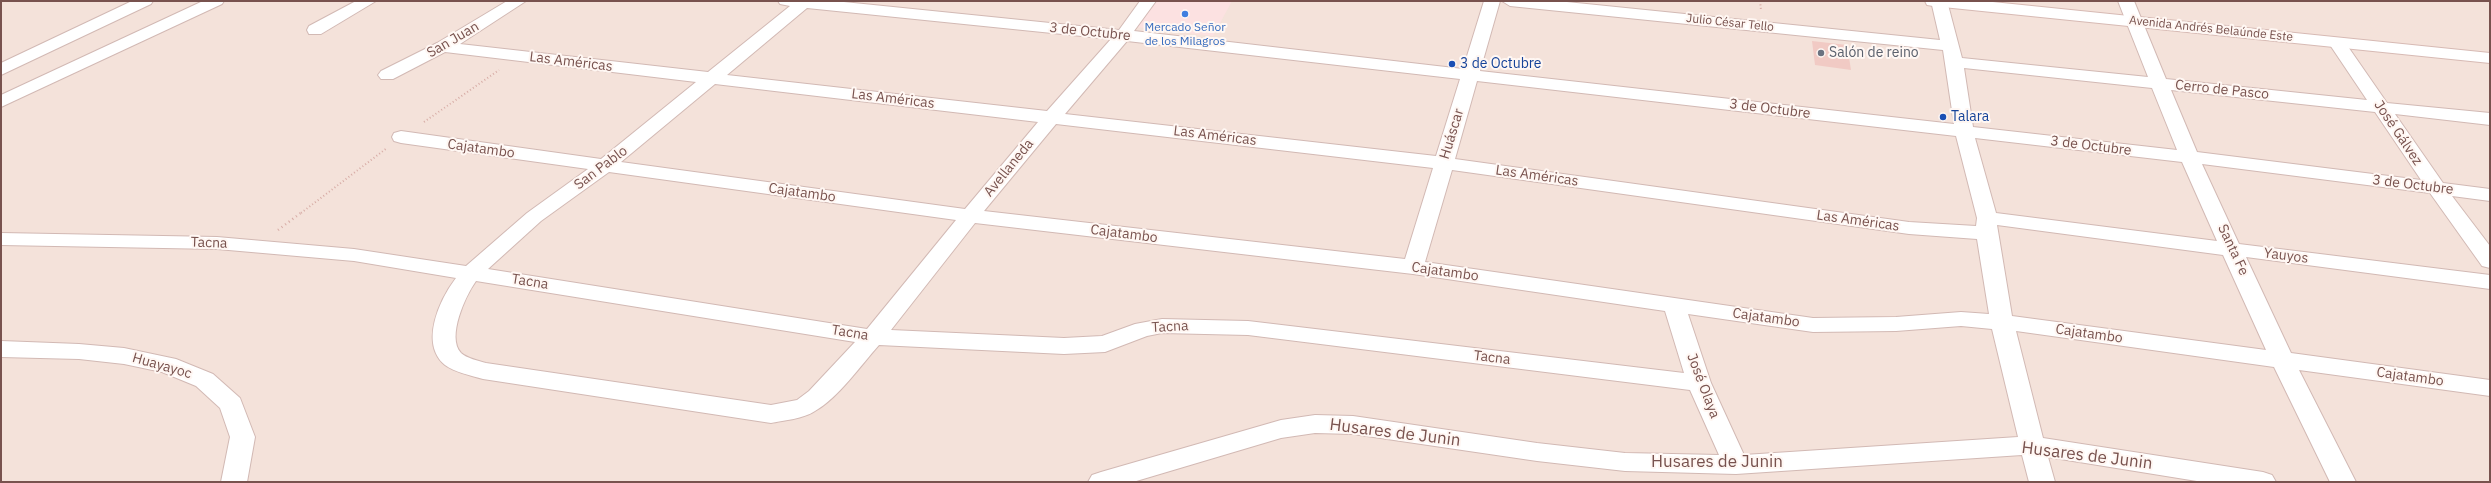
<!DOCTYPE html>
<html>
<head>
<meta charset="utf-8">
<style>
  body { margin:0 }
  #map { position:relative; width:2491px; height:483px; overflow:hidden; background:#fcf2ec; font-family:"IBM Plex Sans",sans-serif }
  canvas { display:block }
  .frame { position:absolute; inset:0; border:2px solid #78524e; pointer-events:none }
</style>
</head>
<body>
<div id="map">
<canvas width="2491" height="483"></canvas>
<div class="frame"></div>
</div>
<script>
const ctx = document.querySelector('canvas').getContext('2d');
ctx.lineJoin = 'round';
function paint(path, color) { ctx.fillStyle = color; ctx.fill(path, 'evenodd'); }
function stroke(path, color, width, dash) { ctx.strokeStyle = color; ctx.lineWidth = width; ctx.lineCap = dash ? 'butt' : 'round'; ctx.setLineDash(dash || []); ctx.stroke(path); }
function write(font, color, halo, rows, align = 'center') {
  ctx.font = font + ' "IBM Plex Sans",sans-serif'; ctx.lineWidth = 4; ctx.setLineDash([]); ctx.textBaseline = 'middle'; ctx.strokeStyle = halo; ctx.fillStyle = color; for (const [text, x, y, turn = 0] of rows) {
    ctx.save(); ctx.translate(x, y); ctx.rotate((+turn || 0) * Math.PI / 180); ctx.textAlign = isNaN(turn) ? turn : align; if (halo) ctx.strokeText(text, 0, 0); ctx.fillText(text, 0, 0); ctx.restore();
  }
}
paint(new Path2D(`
  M1,1H2490V482H1Z`), '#f4e2da');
paint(new Path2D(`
  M1154,1H1232L1213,36L1136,27Z`), '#fce1e1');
paint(new Path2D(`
  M1812,41L1847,45L1851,70L1815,65Z`), '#f1cac4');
const street = new Path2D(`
  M132,1H153L151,4L1,75V63Z
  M203,1H224L222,4L1,107V95Z
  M356,1H376L321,34H309L307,30L309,26Z
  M507,1H526L460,44L708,72L790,6L780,4L778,1H834L1119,30L1140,1H1156L1134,31L1463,69L1484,1H1500L1480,71L1954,124L1943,50L1510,6L1502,1H1557L1940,40L1931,1H1947L1962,58L2148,77L2118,1H2134L2166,79L2367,100L2328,42L2330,38H2342L2387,103L2490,113V125L2395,114L2443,183L2490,189V201L2452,196L2490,246V268L2482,266L2430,193L2202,164L2239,244L2490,275V289L2246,257L2291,353L2490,380V396L2299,370L2356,482H2330L2274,367L2016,331L2043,438L2263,472L2272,475L2276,482H2203L2048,457L2055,482H2029L2022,455L1736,474L1625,471L1537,461L1353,434L1315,433L1281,438L1133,482H1088L1092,475L1101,472L1281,420L1315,415L1353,416L1537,443L1625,453L1719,455L1690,390L1248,335L1162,333L1147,336L1105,352L1064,354L879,345C861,365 838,398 815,411C803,419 785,420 771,423L483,379C472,376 454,372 445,365C419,343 440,299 456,278L354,261L217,249L1,245V233L217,237L354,249L466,266L527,213L588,169L401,143L394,141L392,137L394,133L401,131L601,159L696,82L445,52L393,79H381L378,75L381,71L437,43ZM807,8L1111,39L1047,111L727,75ZM1127,41L1460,79L1436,156L1065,114ZM1964,68L2152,88L2177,150L1973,127ZM1477,81L1956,136L1977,218L1976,226L1909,222L1455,159ZM715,84L1038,122L965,209L621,162ZM2171,90L2375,112L2421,180L2197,152ZM1056,124L1433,168L1405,259L984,211ZM1975,138L2182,162L2217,241L1996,213ZM1452,170L1909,234L1977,239L1989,314L1961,312L1896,317L1813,318L1425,262ZM609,172L956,220L867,329L488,269L541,221ZM975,223L1413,274L1665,311L1684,373L1248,321L1162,319L1135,324L1102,336L1064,338L891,330ZM1997,225L2223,255L2266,350L2012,316ZM476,281L855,342L809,391L797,400L771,405L486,363C479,361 466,358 461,353C446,337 466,295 476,281ZM1688,314L1813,332L1896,331L1961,326L1992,329L2018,437L1744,455L1711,383Z
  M1,341L79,344L124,348L176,359L213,374L240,398L255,437L247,482H221L230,437L220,408L196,386L162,372L124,364L79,359L1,357Z`);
const secondary = new Path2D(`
  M1925,1H1983L2490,53V63L1933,6L1927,5Z`);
stroke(street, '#d2b9b4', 2);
stroke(secondary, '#d7bab4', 2);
stroke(new Path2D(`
  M1760,1L1761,10
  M424,122L499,70
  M301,213L387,148`), '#d7aca6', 2, [1, 2.5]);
stroke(new Path2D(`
  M278,230L302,212`), '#d7aca6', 2.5, [1, 3.5]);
paint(street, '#fff');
paint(secondary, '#fff');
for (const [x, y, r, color] of [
  [1185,14,4,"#3f7fe0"],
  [1821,53,4,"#6b7280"],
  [1452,64,4,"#1a4fb4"],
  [1943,117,4,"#1a4fb4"]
]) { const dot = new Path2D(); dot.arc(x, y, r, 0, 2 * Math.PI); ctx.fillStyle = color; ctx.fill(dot); stroke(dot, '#fff7f3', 1.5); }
write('12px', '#78524e', '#fff7f3', [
  ["Julio César Tello",1730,23,6],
  ["Avenida Andrés Belaúnde Este",2211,29,6]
]);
write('12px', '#366cbe', '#fff7f3', [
  ["Mercado Señor",1185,28],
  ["de los Milagros",1185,42]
]);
write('14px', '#78524e', '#fff7f3', [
  ["3 de Octubre",1090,32,6],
  ["San Juan",453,40,-30],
  ["Las Américas",571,62,7],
  ["Cerro de Pasco",2222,90,6],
  ["Las Américas",893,99,7],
  ["3 de Octubre",1770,109,7],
  ["José Gálvez",2398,133,56],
  ["Huáscar",1452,134,-73],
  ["Las Américas",1215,136,7],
  ["3 de Octubre",2091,146,7],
  ["Cajatambo",481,149,8],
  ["San Pablo",601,168,-37],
  ["Avellaneda",1009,168,-51],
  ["Las Américas",1537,176,8],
  ["3 de Octubre",2413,185,7],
  ["Cajatambo",802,193,8],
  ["Las Américas",1858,221,8],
  ["Cajatambo",1124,234,7],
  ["Tacna",209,243,2],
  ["Santa Fe",2233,250,65],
  ["Yauyos",2286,256,7],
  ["Cajatambo",1445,272,8],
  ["Tacna",530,282,9],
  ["Cajatambo",1766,318,8],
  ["Tacna",1170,327,-3],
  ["Tacna",850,333,9],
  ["Cajatambo",2089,334,8],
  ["Tacna",1492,358,7],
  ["Huayayoc",162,366,16],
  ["Cajatambo",2410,377,8],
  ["José Olaya",1703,386,69]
]);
write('14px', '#5b616d', '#fff7f3', [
  ["Salón de reino",1829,53]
], 'left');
write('14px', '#164399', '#fff7f3', [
  ["3 de Octubre",1460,64],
  ["Talara",1951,117]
], 'left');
write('17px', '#78524e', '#fff7f3', [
  ["Husares de Junin",1395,433,7],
  ["Husares de Junin",2087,456,7],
  ["Husares de Junin",1717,462]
]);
</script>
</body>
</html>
